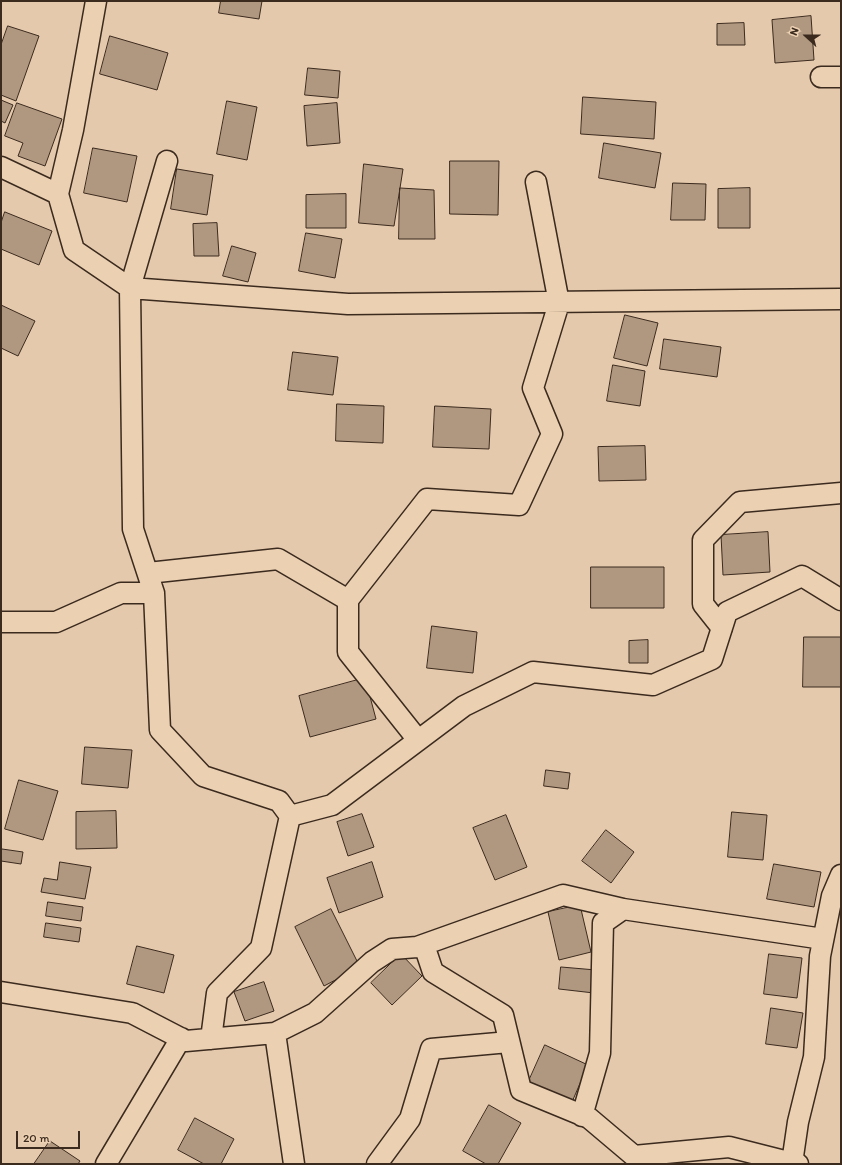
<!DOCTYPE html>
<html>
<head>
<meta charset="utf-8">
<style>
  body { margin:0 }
  #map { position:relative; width:842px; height:1165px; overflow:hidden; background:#e4c9ac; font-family:Itim,sans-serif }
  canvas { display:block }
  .frame { position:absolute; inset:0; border:2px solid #3b2a1e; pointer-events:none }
  .north { position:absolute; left:786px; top:16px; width:40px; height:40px; -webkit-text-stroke:3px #ebd0b2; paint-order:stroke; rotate:291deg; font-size:11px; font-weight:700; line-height:16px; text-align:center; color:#3b2a1e }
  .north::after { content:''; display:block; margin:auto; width:14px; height:18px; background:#3b2a1e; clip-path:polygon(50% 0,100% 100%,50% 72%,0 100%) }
  .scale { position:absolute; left:16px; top:1131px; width:64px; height:18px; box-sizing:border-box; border:2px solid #3b2a1e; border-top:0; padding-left:5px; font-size:12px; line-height:14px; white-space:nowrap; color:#3b2a1e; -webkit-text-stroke:3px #ebd0b2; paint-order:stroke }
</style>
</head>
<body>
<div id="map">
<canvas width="842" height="1165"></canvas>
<div class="frame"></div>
<div class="north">N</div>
<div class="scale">20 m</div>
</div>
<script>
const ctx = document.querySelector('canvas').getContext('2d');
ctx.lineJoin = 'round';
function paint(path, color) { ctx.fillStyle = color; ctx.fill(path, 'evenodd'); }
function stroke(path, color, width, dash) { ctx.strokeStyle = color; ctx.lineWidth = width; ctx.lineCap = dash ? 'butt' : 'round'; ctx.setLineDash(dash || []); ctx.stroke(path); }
const building = new Path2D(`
  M221,1H262L259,19L219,13Z
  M811,16L814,60L775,63L772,20Z
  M744,23L745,45H717V24Z
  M8,26L39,36L16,101L1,95V45Z
  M110,36L168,53L157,90L100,74Z
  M308,68L340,71L338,98L305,95Z
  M583,97L656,102L654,139L581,134Z
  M1,100L13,105L5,123L1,121Z
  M227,101L257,107L247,160L217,154Z
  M17,103L62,119L45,166L18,156L23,143L5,136Z
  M337,103L340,143L307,146L304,106Z
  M604,143L661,153L655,188L599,178Z
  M93,148L137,156L127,202L84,193Z
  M450,161H499L498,215L450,214Z
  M364,164L403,169L394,226L359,223Z
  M177,169L213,175L207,215L171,209Z
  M673,183L706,184L705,220H671Z
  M400,188L434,190L435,239H399Z
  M750,188V228H718V189Z
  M346,194V228H306V195Z
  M5,212L52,231L39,265L1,249V223Z
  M217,223L219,256H194L193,224Z
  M306,233L342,239L335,278L299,271Z
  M232,246L256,253L248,282L223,276Z
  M1,305L35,321L18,356L1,348Z
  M625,315L658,323L647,366L614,358Z
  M664,339L721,347L717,377L660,369Z
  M293,352L338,357L333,395L288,390Z
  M613,365L645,371L640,406L607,401Z
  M337,404L384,406L383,443L336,441Z
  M435,406L491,409L489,449L433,447Z
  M645,446L646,480L599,481L598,447Z
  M768,532L770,572L723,575L721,535Z
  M591,567H664V608H591Z
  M432,626L477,632L473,673L427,668Z
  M804,637H841V687H803Z
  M648,640V663H629V641Z
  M365,678L376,719L310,737L299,696Z
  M85,747L132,750L128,788L82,784Z
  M546,770L570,773L568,789L544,786Z
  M19,780L58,791L43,840L5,829Z
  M116,811L117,848L76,849V812Z
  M732,812L767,815L763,860L728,857Z
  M362,814L374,847L348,856L337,822Z
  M506,815L527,867L495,880L473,828Z
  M606,830L634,852L611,883L582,861Z
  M2,849L23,852L21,864L1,861Z
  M60,862L91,867L85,899L41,892L44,878L57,880Z
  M372,862L383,897L339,913L327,878Z
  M774,864L821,872L814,907L767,899Z
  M48,902L83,907L81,921L46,916Z
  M580,905L591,952L559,960L548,912Z
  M331,909L360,967L324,986L295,927Z
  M46,923L81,928L79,942L44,937Z
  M137,946L174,955L164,993L127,984Z
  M401,954L422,976L392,1005L371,983Z
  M769,954L802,958L797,998L764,994Z
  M561,967L596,970L594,993L559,989Z
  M264,982L274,1011L245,1021L234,992Z
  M771,1008L803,1013L797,1048L766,1044Z
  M545,1045L588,1065L572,1102L528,1083Z
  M489,1105L521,1123L498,1164H486L463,1151Z
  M195,1118L234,1139L221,1164H204L178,1150Z
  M50,1141L80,1161L78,1164H34Z`);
paint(building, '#b09880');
stroke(building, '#3b2a1e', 1);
const minor = new Path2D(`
  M96,1L73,130L58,194L74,250L130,288L348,304L841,299
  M821,77H841
  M167,161L130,288L133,529L154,593L160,730L203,776L279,801L290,816
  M1,167L58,194
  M148,573L278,559L348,600V652L418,740
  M348,600L427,499L519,505L552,434L533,388L559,303L536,182
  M1,622H56L121,593H154
  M722,628L703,604V540L740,502L841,493
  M424,945L433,972L503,1015L521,1090L589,1118L634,1156L729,1147L792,1163
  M1,992L132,1013L186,1041L275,1033L315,1013L372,962L392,949L417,947L563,895L623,909L823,939
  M275,1033L294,1164
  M211,1039L217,993L261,948L290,816L332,805L464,706L533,672L653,685L712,659L727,612L802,576L841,600
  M582,1116L600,1053L603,923L623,909
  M106,1164L181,1038
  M377,1164L410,1119L431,1049L509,1042
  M798,1164L792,1163L798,1122L814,1057L820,956L832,896L841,875`);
stroke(minor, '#3b2a1e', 23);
stroke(minor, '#ebd0b2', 20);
</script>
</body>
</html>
